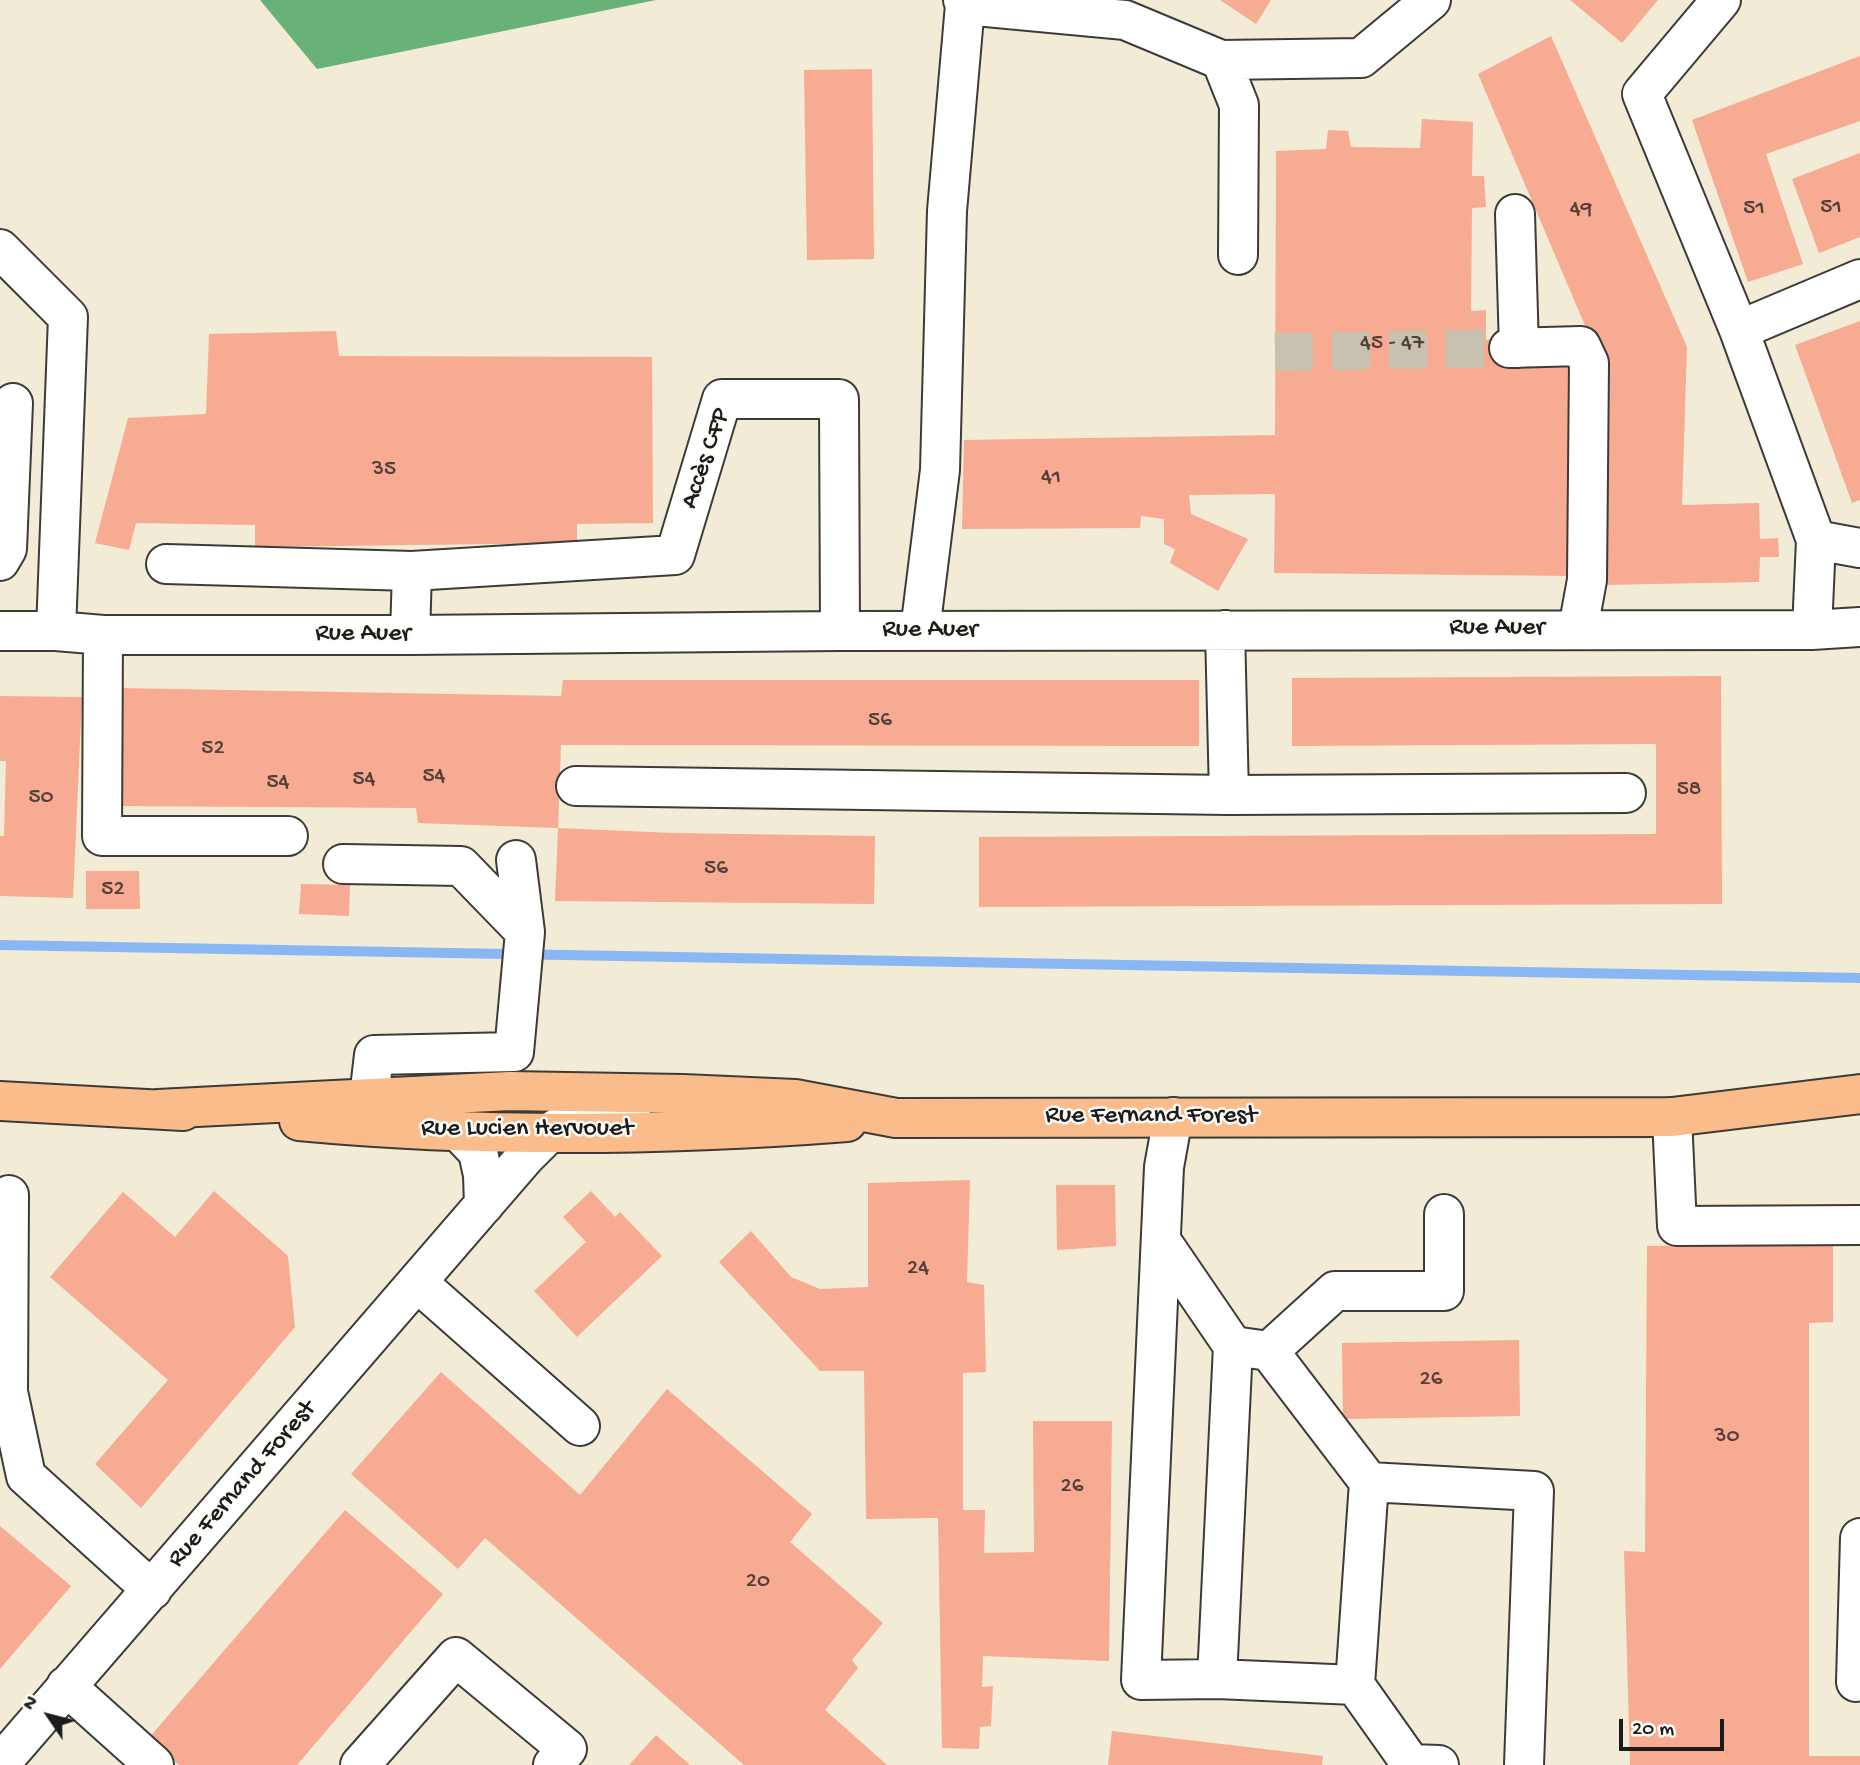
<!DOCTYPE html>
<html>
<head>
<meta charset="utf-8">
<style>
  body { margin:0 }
  #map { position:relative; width:1860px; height:1765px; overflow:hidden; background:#f2ebd5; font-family:"Gochi Hand",sans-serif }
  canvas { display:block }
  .north { position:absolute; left:14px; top:1681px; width:70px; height:70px; -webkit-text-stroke:5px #fdfcf7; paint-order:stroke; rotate:305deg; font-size:19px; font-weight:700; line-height:28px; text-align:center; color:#1c1c1c }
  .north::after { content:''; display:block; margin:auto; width:24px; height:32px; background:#1c1c1c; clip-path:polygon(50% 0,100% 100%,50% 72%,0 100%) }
  .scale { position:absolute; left:1619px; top:1719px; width:105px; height:32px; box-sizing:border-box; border:4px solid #1c1c1c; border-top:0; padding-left:9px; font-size:21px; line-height:24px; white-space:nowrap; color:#1c1c1c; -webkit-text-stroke:5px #fdfcf7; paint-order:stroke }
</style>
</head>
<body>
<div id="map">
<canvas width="1860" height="1765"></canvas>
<div class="north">N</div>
<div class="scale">20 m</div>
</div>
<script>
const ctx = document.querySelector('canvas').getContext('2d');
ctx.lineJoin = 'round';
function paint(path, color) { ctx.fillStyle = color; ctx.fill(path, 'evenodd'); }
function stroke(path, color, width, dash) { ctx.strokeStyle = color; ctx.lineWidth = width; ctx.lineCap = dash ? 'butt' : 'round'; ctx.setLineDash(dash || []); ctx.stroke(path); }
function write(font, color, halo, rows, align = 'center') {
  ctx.font = font + ' "Gochi Hand",sans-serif'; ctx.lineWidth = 5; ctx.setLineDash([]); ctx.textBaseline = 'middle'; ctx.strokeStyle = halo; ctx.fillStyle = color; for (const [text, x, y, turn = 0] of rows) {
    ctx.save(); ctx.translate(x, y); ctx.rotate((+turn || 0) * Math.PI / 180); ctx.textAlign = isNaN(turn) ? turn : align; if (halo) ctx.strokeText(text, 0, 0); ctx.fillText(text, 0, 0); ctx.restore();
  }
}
paint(new Path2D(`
  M260,0H656L317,69Z`), '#68b178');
stroke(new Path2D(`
  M0,945L1860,978`), '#88b7f3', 10);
paint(new Path2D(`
  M1220,0H1271L1256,24Z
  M1570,0H1658L1622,43Z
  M1551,36L1687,347L1682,505L1759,503L1760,539L1778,538L1779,557H1760L1759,582L1601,585L1603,368L1478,74Z
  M1860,56V121L1766,154L1803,264L1748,282L1692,120Z
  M872,69L874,259L807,260L804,70Z
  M1422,119L1473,122L1472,176H1484L1486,207L1472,208L1471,311L1486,310V340L1507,338L1576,357V576L1274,573L1275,494L1189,495L1191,514L1248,539L1218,591L1170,563L1175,549L1164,544V519L1141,516L1140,528L962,529L964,440L1275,435L1276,151L1326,149L1328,130L1348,131L1351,147L1420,148Z
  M1860,153V237L1819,253L1792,179Z
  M1860,321V500L1852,503L1795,345Z
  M336,331L339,356L652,357L653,523L577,524V543L255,547V525L136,523L129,550L95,543L128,418L206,414L209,334Z
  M1721,676L1722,904L979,907V837L1656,834V744L1292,746V678Z
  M563,680H1199V746L561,745L558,828L418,823L416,808L114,806L119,688L561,696Z
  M0,696L82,697L73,898L0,896V836H4L6,761H0Z
  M558,828L673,833L875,836L874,904L555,901Z
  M86,871H139L140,909H86Z
  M301,884L350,885L349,916L299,914Z
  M970,1180L967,1282L984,1285L986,1372L963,1373V1510H985L984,1553L1034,1552L1033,1421H1112L1109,1661L983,1656L982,1687L993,1686L991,1726L980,1727L979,1749L942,1748L938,1518L866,1519L864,1371H820L719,1262L751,1231L791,1277L820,1289L868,1287V1183Z
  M1056,1185H1115L1116,1246L1057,1250Z
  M214,1191L288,1256L295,1327L141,1508L95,1464L168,1380L50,1277L123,1192L175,1237Z
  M591,1191L615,1217L620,1212L662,1256L577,1337L534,1291L586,1242L563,1217Z
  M1833,1245V1322L1809,1323V1756H1860V1765H1630L1624,1551L1645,1552L1647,1246Z
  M1519,1340L1520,1416L1343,1419L1342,1343Z
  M441,1372L580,1495L667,1389L812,1514L790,1542L883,1623L852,1660L858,1668L825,1710L887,1765H744L485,1538L458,1569L351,1474Z
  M345,1510L443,1594L297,1765H179L148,1739Z
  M0,1526L71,1586L0,1669Z
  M1112,1731L1323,1756L1322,1765H1108Z
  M656,1735L690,1765H629Z`), '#f7ab92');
stroke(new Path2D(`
  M1275,352L1509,348`), '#c7c2b0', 38, [38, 19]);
const minor = new Path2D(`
  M1721,0L1642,94L1739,330L1816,540L1812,630
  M965,5L1125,20L1221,60L1361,58L1431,0
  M1221,60L1239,105L1238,255
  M1515,214L1519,348
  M0,249L68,317L56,631
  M1739,330L1860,279
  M1509,348L1581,346L1589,363L1587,580L1578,629
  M1816,540L1860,548
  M0,561L7,549L13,403
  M166,564L412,571L675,555L722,399H839L840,631
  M1225,630L1229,795
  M0,631H56L103,635H410L840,631L1812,630L1860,627
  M920,631L940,470L947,211L965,5L963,0
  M103,635L102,836H288
  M410,635L412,571
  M576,786L1229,795L1626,793
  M343,864L461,866L525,932
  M369,1098L374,1055L514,1052L525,932L516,860
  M1173,1117L1164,1167L1141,1680L1217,1679L1233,1346
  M1672,1117L1677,1226L1860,1225
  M459,1132L478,1152L483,1175L484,1205
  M9,1195L8,1392L26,1476L152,1590
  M1162,1242L1233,1346L1269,1351L1369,1482L1355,1685L1411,1764L1439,1765
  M418,1283L580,1426
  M1269,1351L1335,1291H1444V1214
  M1369,1482L1534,1491L1524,1765
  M1217,1679L1355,1685
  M1856,1682L1860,1538
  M66,1686L154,1765
  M0,1764L525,1157L549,1133L586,1110L634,1102
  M360,1765L456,1657L567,1749L553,1765`);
const major = new Path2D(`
  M0,1101L183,1111
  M158,1109L510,1091L683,1094L795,1099L896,1118L1672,1117L1860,1094
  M299,1121C481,1138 665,1136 847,1122`);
stroke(minor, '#3c3b38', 42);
stroke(major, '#3c3b38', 42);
stroke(minor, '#fff', 38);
stroke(major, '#f9bc8a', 38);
write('23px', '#53403a', null, [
  ["51",1831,208],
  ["51",1754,209],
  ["49",1581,210],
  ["45 - 47",1392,344],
  ["35",384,470],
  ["41",1051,478],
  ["56",880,721],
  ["52",213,749],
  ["54",434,777],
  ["54",364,780],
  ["54",278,783],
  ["58",1689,790],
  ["50",41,798],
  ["56",716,869],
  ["52",113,890],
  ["24",918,1269],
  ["26",1431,1380],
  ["30",1727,1437],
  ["26",1072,1487],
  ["20",758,1582]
]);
write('26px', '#1c1c1c', '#fdfcf7', [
  ["Accès CFP",707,459,-71],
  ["Rue Auer",1497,629],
  ["Rue Auer",930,631],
  ["Rue Auer",363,635],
  ["Rue Fernand Forest",1151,1117],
  ["Rue Lucien Hervouet",527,1130],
  ["Rue Fernand Forest",243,1485,-49]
]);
</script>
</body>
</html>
